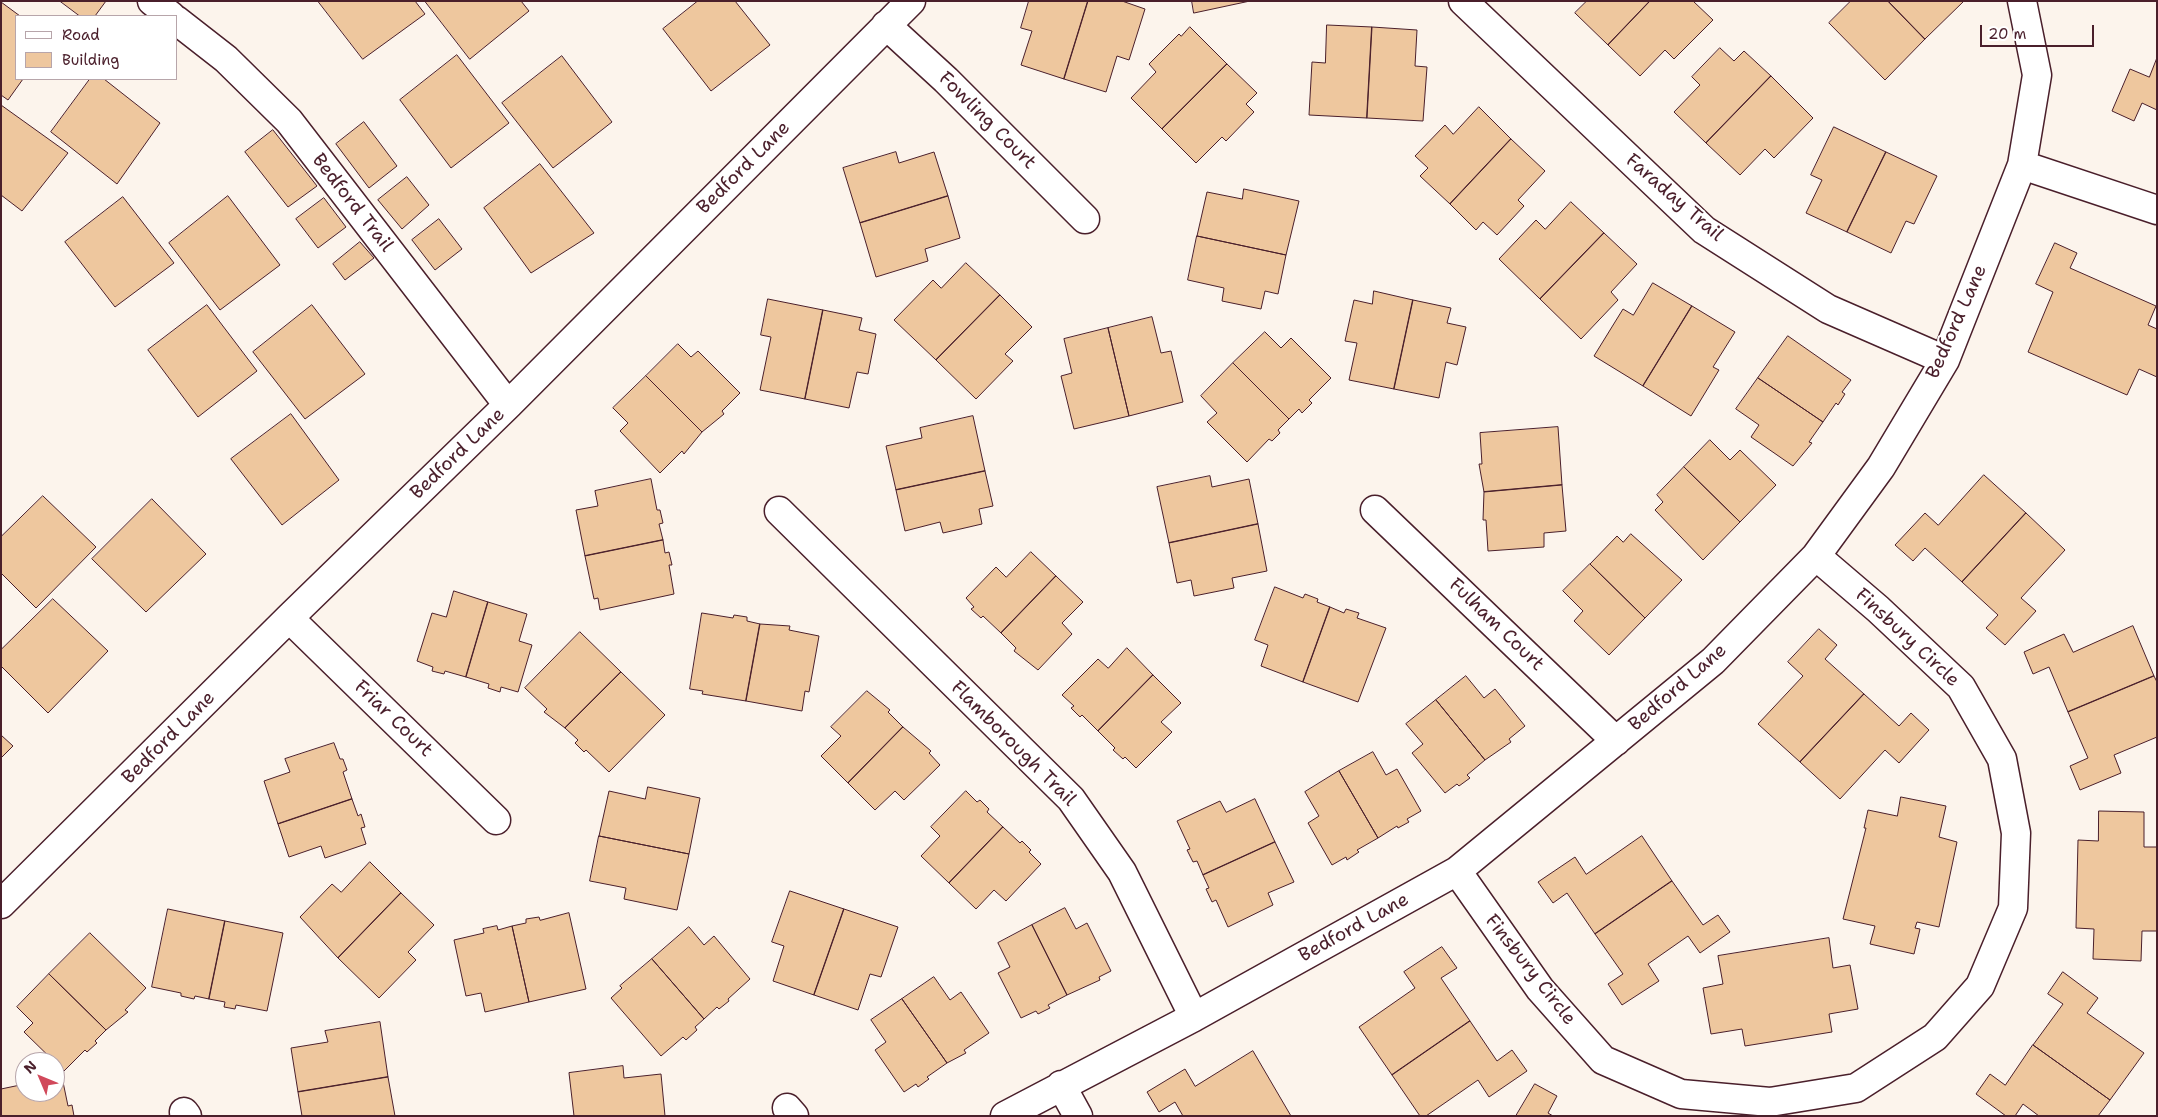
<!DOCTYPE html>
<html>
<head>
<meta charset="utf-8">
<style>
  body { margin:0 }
  #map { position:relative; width:2158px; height:1117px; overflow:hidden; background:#fcf4ec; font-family:"Shantell Sans",sans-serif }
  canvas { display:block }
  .frame { position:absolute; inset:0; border:2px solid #4a1f2b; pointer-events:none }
  .legend { position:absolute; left:15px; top:15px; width:162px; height:65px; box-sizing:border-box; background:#fff; border:1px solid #b7a5aa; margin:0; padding:6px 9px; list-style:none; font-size:15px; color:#4a1f2b }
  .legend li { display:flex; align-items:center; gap:10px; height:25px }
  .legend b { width:25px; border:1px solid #b7a5aa }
  .north { position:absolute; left:15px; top:1052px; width:50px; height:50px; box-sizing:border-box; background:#fff; border:1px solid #b7a5aa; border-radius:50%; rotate:315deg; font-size:14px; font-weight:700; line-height:20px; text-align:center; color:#4a1f2b }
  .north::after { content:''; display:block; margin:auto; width:18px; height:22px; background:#d1495b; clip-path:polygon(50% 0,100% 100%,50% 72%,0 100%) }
  .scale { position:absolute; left:1980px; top:25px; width:114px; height:22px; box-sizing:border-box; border:2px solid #4a1f2b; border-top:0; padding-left:6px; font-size:15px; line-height:18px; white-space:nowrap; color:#4a1f2b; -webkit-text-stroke:4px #fff; paint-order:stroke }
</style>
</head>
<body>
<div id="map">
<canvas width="2158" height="1117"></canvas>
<div class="frame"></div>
<ul class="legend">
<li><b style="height:6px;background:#fff"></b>Road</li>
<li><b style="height:14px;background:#eec79e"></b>Building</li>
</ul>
<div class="north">N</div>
<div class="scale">20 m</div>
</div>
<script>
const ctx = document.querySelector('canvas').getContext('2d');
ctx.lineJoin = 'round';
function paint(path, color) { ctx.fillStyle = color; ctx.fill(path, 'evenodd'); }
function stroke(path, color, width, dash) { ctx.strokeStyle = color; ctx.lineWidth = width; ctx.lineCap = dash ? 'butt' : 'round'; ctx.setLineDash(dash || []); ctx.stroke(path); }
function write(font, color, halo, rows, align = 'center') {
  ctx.font = font + ' "Shantell Sans",sans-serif'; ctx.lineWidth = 4; ctx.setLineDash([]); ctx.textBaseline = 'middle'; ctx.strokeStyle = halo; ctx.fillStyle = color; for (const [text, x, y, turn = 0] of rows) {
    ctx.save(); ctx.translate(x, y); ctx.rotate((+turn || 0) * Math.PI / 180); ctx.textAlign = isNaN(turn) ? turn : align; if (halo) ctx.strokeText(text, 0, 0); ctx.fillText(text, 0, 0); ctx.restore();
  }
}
const building = new Path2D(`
  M60,1H106L95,16H80Z
  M318,1H415L425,14L363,59Z
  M425,1H521L529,11L470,59Z
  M698,1H735L770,45L711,91L663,29Z
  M1029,1H1088L1064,79L1021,65L1032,31L1021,28Z
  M1088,1H1122L1145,9L1129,60L1117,56L1106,92L1064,79Z
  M1192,1H1250L1194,13Z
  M1587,1H1650L1608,45L1575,13Z
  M1650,1H1693L1713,20L1674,59L1665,50L1640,76L1608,45Z
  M1851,1H1888L1925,39L1885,80L1829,23Z
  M1888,1H1964L1925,39Z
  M1,2L20,16H16V79H23L8,100L1,95Z
  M1327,25L1372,27L1367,118L1309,115L1312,62L1325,63Z
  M1190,27L1227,64L1162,129L1131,98L1156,72L1149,64L1179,34L1181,36Z
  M1372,27L1417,30L1415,66L1427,67L1423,121L1367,118Z
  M1720,48L1734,61L1744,51L1771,76L1706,143L1674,112L1700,85L1692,77Z
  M457,55L509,123L451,168L400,100Z
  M562,56L612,122L553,168L502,103Z
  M2157,58V110L2142,103L2134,121L2112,111L2130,69L2149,77Z
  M1227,64L1257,93L1246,104L1254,112L1226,141L1222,137L1196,163L1162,129Z
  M1771,76L1813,118L1774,158L1765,149L1740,175L1706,143Z
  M90,79H104L160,123L117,184L51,132Z
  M1,105L68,153L22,211L1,195Z
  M1479,107L1511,139L1450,204L1420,176L1428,168L1415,156L1445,125L1453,134Z
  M364,122L397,166L369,188L336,144Z
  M1834,127L1886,152L1847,232L1806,213L1822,180L1811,175Z
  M273,130L317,186L288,207L245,152Z
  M1511,139L1545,171L1518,200L1524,206L1497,235L1483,222L1476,230L1450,204Z
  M896,152L899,163L934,152L948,196L860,223L843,168Z
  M1886,152L1937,176L1914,224L1906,221L1891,253L1847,232Z
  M540,164L594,233L531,273L484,208Z
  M407,177L429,205L402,229L378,200Z
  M1244,189L1299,201L1286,255L1197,236L1207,192L1242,199Z
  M228,196L280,265L220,310L169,243Z
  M948,196L960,238L925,249L928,261L876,277L860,223Z
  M123,197L174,263L115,307L65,242Z
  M324,198L346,227L318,248L296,219Z
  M1571,202L1604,233L1540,299L1499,259L1536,220L1545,229Z
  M439,219L462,249L435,270L412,240Z
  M1604,233L1637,264L1611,292L1618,300L1581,339L1540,299Z
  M1197,236L1286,255L1278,294L1265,291L1261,309L1222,301L1224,288L1188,280Z
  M360,242L374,258L345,280L333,264Z
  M2055,243L2077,253L2070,268L2156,306L2148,325L2157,329V377L2139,369L2127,395L2028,352L2053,292L2036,284Z
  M966,263L1000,295L936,360L894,320L933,280L941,288Z
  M1653,283L1692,306L1643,386L1594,356L1623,309L1633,315Z
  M1374,291L1413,300L1394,389L1349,380L1357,343L1345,341L1354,300L1372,304Z
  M1000,295L1032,327L1005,354L1013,361L976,399L936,360Z
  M768,299L823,310L805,399L760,390L771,337L761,335Z
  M1413,300L1451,308L1447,323L1466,327L1457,365L1446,362L1439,398L1394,389Z
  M207,305L257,371L198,417L148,350Z
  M312,305L365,374L305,419L253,352Z
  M1692,306L1735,332L1713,367L1719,370L1691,416L1643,386Z
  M823,310L862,318L859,330L876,334L868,374L857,372L849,408L805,399Z
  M1152,317L1161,353L1171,351L1183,402L1129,416L1108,328Z
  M1108,328L1129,416L1074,429L1061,376L1072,373L1064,339Z
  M1265,332L1281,348L1291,338L1331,378L1309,400L1312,403L1302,413L1299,409L1289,419L1233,363Z
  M1788,336L1851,380L1842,392L1845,394L1838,405L1836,403L1823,422L1758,378Z
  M678,344L691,357L698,351L740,393L722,411L724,414L702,432L646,376Z
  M1233,363L1289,419L1278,430L1280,433L1272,441L1269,439L1247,462L1207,422L1217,413L1201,396Z
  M646,376L702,432L684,454L682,451L660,473L620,431L628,423L613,408Z
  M1758,378L1823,422L1809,442L1812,443L1793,466L1751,437L1759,425L1736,409Z
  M291,414L339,480L282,525L231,459Z
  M973,416L985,471L896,490L886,446L922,438L920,428Z
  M1558,427L1562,485L1484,492L1479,464H1482L1480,433Z
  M1710,440L1730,460L1740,450L1776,485L1740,522L1684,467Z
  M1684,467L1740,522L1703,560L1655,510L1663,502L1657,495Z
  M985,471L993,506L979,509L982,524L943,533L940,522L905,531L896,490Z
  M1984,475L2026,513L1962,582L1925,548L1913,561L1895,545L1925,513L1938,525Z
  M1210,476L1212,487L1249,479L1258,524L1169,543L1157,487Z
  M651,479L657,510H660L663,523L659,524L663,540L585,556L576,510L598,506L595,491Z
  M1562,485L1566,531L1544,533V547L1488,551L1486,520H1483L1484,492Z
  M43,496L96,547L36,608L1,573V537Z
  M152,499L206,554L146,612L92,559Z
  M2026,513L2065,550L2021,598L2036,611L2005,645L1986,628L1998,615L1962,582Z
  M1258,524L1267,571L1232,578L1234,588L1194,596L1191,580L1177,583L1169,543Z
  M1631,534L1682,580L1645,618L1590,564L1617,536L1623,542Z
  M663,540L665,553L669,552L672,565H669L674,594L600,610L598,598L594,599L585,556Z
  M1031,552L1056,576L1001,633L983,616L981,618L971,609L974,607L966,598L996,567L1006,577Z
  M1590,564L1645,618L1609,655L1574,621L1583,611L1563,591Z
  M1056,576L1083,602L1062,623L1072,634L1038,670L1014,651L1016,648L1001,633Z
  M1275,587L1303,598L1305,594L1318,599L1317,602L1330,607L1303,682L1261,666L1268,645L1255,640Z
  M454,591L488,602L466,677L445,671L444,674L432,671L433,667L417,661L432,613L446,617Z
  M53,599L108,651L48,713L1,666V650Z
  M488,602L527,614L519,641L532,645L518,692L501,687L500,692L488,688L489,684L466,677Z
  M1330,607L1344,613L1346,609L1359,613L1357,618L1386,628L1358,702L1303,682Z
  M702,613L733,618L734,615L747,617V621L760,624L746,701L702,694L703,691L690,689Z
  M760,624L790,626L789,630L819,636L809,692L805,691L802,711L746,701Z
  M2133,626L2154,676L2068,712L2049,667L2033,674L2024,652L2064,634L2073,652Z
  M1819,629L1837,645L1825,659L1864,694L1800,762L1758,724L1803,676L1788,662Z
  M580,632L621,672L565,728L544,712L547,709L525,688Z
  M1127,648L1153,675L1098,731L1082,715L1080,717L1071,708L1074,706L1062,695L1098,659L1108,668Z
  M621,672L665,715L609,772L586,750L584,752L575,743L578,740L565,728Z
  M1153,675L1181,703L1161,722L1172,732L1136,768L1125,757L1123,759L1113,750L1115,748L1098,731Z
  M1466,676L1484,698L1495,689L1525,726L1509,739L1511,742L1485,760L1436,700Z
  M2154,676L2157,682V737L2114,755L2121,773L2080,790L2070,766L2088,758L2068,712Z
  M867,691L890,710L888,712L903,727L848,783L821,756L841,736L831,727Z
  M1864,694L1899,726L1911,713L1929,730L1899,763L1885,750L1840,799L1800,762Z
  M1436,700L1485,760L1467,775L1470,778L1459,786L1457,784L1445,793L1412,753L1423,744L1406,724Z
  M903,727L931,751L929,753L940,765L904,800L895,791L875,810L848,783Z
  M1,735L13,746L1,758Z
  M334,743L340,759H343L347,770L343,772L352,799L278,824L264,781L290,772L285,759Z
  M1373,752L1386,775L1397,769L1421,811L1407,819L1409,822L1398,828L1397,826L1378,838L1339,771Z
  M1339,771L1378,838L1357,850L1359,852L1347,860L1346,857L1332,865L1308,823L1319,816L1305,792Z
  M648,787L700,798L689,854L599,836L609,791L645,799Z
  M966,791L977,802L980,800L989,809L987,812L1003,827L949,883L921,856L940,836L931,827Z
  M1901,797L1946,806L1939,837L1957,842L1939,927L1917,922L1915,928L1920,929L1914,954L1870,944L1875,926L1843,919L1866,828H1864L1868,810L1897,816Z
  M352,799L358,816L361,814L365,827L361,828L366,844L325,858L321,846L289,857L278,824Z
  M1255,799L1275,842L1203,875L1197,861L1193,862L1187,850L1190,849L1177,821L1220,801L1226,812Z
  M2099,811L2144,812V847H2157V931H2142L2141,961L2093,959L2094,929L2076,928L2078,840L2098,841Z
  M1003,827L1020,843L1022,841L1031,850L1029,852L1041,864L1006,901L994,890L976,909L949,883Z
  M599,836L689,854L677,910L624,899L626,888L590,881Z
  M1642,836L1672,881L1595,934L1567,893L1553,903L1538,882L1575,857L1586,874Z
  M1275,842L1294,882L1268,893L1273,905L1228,927L1216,900L1212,902L1206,889L1209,888L1203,875Z
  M370,862L401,893L338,958L300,917L332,884L341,892Z
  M1672,881L1703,925L1718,915L1730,932L1700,953L1688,936L1648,964L1659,981L1622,1005L1608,984L1623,974L1595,934Z
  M790,891L844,909L814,995L773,981L784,946L772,942Z
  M401,893L434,925L408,952L416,960L379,998L338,958Z
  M1065,908L1076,929L1087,923L1111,971L1099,977L1100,980L1067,995L1032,925Z
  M168,909L225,921L209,999L195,996L194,999L181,996V993L152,987Z
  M844,909L898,927L881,977L870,974L858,1010L814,995Z
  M569,913L586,989L529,1002L512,926L526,923V919L539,917L540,920Z
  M225,921L283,933L267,1011L236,1005L235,1009L224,1007L225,1002L209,999Z
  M1032,925L1067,995L1048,1005L1050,1008L1038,1014L1036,1011L1021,1018L998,973L1010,967L998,943Z
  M497,926L498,930L512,926L529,1002L485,1012L481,993L466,996L454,940L484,933L483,929Z
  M689,927L704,945L714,936L750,979L728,999L729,1001L719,1009L717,1007L704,1019L652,959Z
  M90,933L146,988L125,1010L128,1012L106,1030L49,974Z
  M1829,938L1833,968L1850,965L1858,1009L1829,1014L1832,1032L1745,1046L1742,1029L1711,1034L1703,988L1723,984L1718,956Z
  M1442,947L1457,968L1441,978L1470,1021L1392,1075L1359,1027L1415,988L1404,972Z
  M652,959L704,1019L695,1027L697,1030L686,1040L683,1037L661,1056L611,998L622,988L620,986Z
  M2063,972L2098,998L2087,1013L2144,1053L2110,1100L2033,1045L2063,1004L2048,994Z
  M49,974L106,1030L95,1041L97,1043L87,1052L85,1050L64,1071L24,1032L33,1023L17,1007Z
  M934,977L950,1000L961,992L989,1033L964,1050L966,1053L947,1063L902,999Z
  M902,999L947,1063L927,1077L929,1079L918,1087L916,1084L904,1092L875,1050L886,1042L871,1020Z
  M1470,1021L1497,1061L1512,1050L1527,1071L1489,1097L1478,1080L1426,1116H1420L1392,1075Z
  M380,1022L388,1077L298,1092L291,1048L328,1042L325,1031Z
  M2033,1045L2110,1100L2098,1116H2039L2023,1104L2015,1116H2006L1976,1094L1990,1074L2005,1085Z
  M1253,1051L1291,1116H1183L1175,1102L1159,1112L1147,1092L1185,1069L1195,1086Z
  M623,1066L624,1078L661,1074L665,1116H574L569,1073Z
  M62,1077L68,1106L72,1105L74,1116H1V1089L25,1084V1092H55V1078Z
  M388,1077L395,1116H302L298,1092Z
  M1535,1084L1557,1096L1548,1113L1553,1116H1516Z`);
paint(building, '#eec79e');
stroke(building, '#4a1f2b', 1);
const minor = new Path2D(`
  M152,1L171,16
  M1463,1L1704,230L1828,309L1945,360
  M176,20L226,59L289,121L508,405
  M886,25L946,80L1085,219
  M2022,165L2157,210
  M1375,510L1616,741
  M779,511L1071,799L1122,872L1194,1017
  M289,618L496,820
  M1457,871L1540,989L1603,1060L1681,1094L1770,1102L1856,1088L1935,1037L1980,986L2013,908L2016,833L2002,759L1961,687L1878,609L1816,556
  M1,904L289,618L508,405L911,1
  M1061,1085L1078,1116
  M787,1108L794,1116
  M184,1112L187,1116
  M1005,1116L1194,1017L1457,871L1713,661L1816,556L1881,467L1945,360L2022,165L2037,75L2022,1`);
stroke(minor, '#4a1f2b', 31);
stroke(minor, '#fff', 28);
write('19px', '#4a1f2b', '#fff', [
  ["Fowling Court",987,121,45],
  ["Bedford Lane",744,168,-45],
  ["Faraday Trail",1674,198,41],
  ["Bedford Trail",352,203,52],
  ["Bedford Lane",1957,322,-66],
  ["Bedford Lane",458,454,-44],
  ["Fulham Court",1496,625,44],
  ["Finsbury Circle",1907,638,43],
  ["Bedford Lane",1678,688,-41],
  ["Friar Court",393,719,44],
  ["Bedford Lane",169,738,-45],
  ["Flamborough Trail",1013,744,45],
  ["Bedford Lane",1354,928,-29],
  ["Finsbury Circle",1530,970,52]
]);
</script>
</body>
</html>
